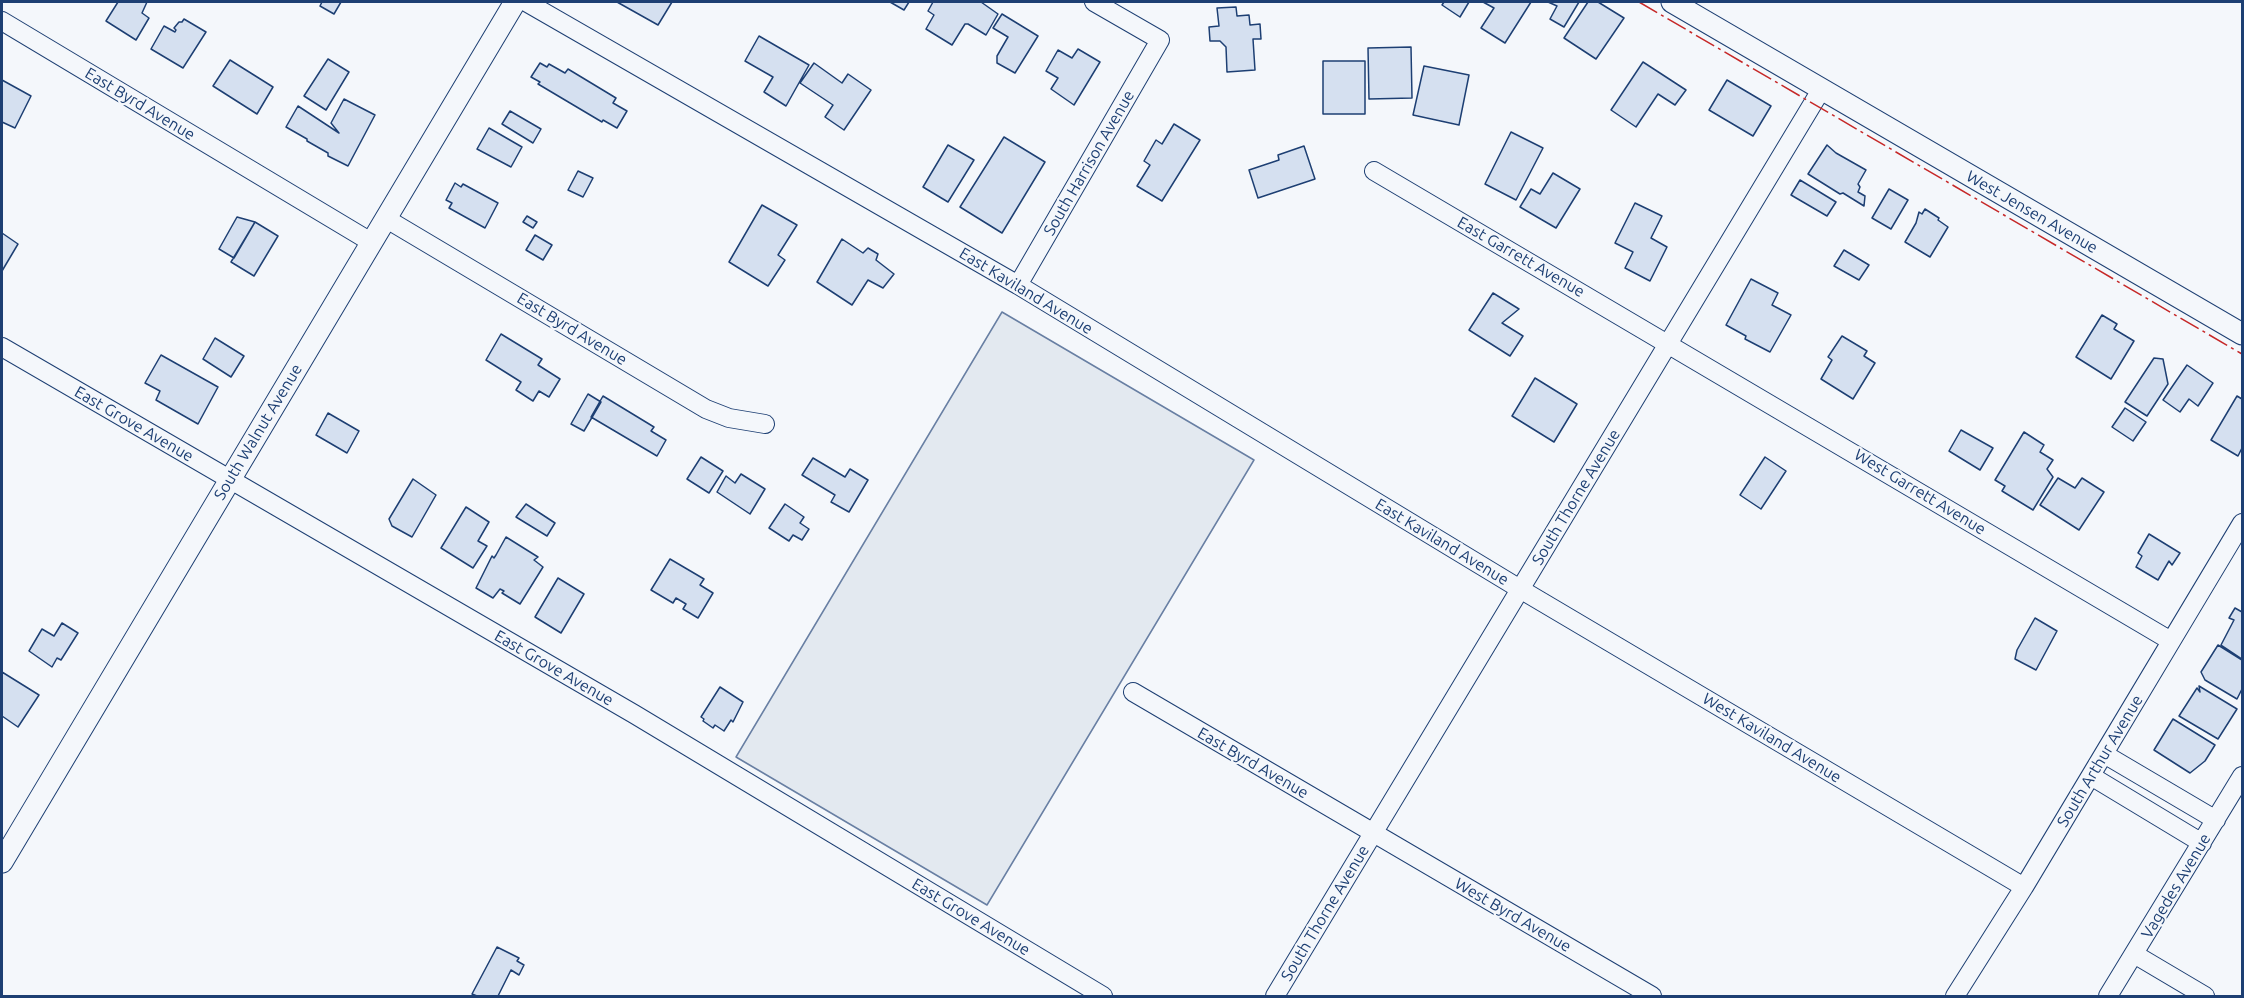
<!DOCTYPE html>
<html>
<head>
<meta charset="utf-8">
<style>
  body { margin:0 }
  #map { position:relative; width:2244px; height:998px; overflow:hidden; background:#f4f7fb; font-family:Ubuntu,sans-serif }
  canvas { display:block }
  .frame { position:absolute; inset:0; border:3px solid #1d3f73; pointer-events:none }
</style>
</head>
<body>
<div id="map">
<canvas width="2244" height="998"></canvas>
<div class="frame"></div>
</div>
<script>
const ctx = document.querySelector('canvas').getContext('2d');
ctx.lineJoin = 'round';
function paint(path, color) { ctx.fillStyle = color; ctx.fill(path, 'evenodd'); }
function stroke(path, color, width, dash) { ctx.strokeStyle = color; ctx.lineWidth = width; ctx.lineCap = dash ? 'butt' : 'round'; ctx.setLineDash(dash || []); ctx.stroke(path); }
function write(font, color, halo, rows, align = 'center') {
  ctx.font = font + ' Ubuntu,sans-serif'; ctx.lineWidth = 4.5; ctx.setLineDash([]); ctx.textBaseline = 'middle'; ctx.strokeStyle = halo; ctx.fillStyle = color; for (const [text, x, y, turn = 0] of rows) {
    ctx.save(); ctx.translate(x, y); ctx.rotate((+turn || 0) * Math.PI / 180); ctx.textAlign = isNaN(turn) ? turn : align; if (halo) ctx.strokeText(text, 0, 0); ctx.fillText(text, 0, 0); ctx.restore();
  }
}
const green = new Path2D(`
  M1002,312L1254,460L987,905L736,757Z`);
paint(green, '#e3e9f0');
stroke(green, '#687fa3', 1.5);
const building = new Path2D(`
  M118,2H147L142,13L149,18L136,40L106,21Z
  M322,2H341L334,14L320,6Z
  M617,2H672L658,25Z
  M890,2H909L904,10Z
  M933,2H981L998,14L986,35L968,24H965L952,45L926,29L934,15L928,11Z
  M1444,2H1469L1460,17L1442,5Z
  M1483,2H1531L1505,43L1481,28L1494,8Z
  M1548,2H1579L1564,27L1550,19L1557,6Z
  M1588,2H1598L1624,18L1596,59L1564,38Z
  M1236,7L1237,16L1249,15L1250,25L1260,24L1261,39H1253L1255,70L1227,72L1226,47L1220,41H1210L1209,27L1219,26L1217,8Z
  M1002,14L1038,36L1015,73L997,63V56L1008,37L993,28Z
  M184,19L206,32L183,68L151,49L164,26L175,32L176,30L174,28L179,22H182Z
  M759,36L809,65L786,106L764,92L773,77L745,61Z
  M1411,47L1412,98L1369,99L1368,48Z
  M1078,49L1100,62L1074,105L1051,89L1058,78L1046,71L1058,50L1072,58Z
  M328,59L349,72L326,110L304,96Z
  M230,60L273,87L257,114L213,86Z
  M1323,61H1365V114H1323Z
  M1643,62L1686,90L1675,105L1658,94L1636,127L1611,110Z
  M540,63L547,67L549,64L565,73L568,69L616,98L613,103L627,111L617,128L603,120L602,122L538,84L540,82L531,77Z
  M814,63L842,83L848,74L871,90L844,130L825,117L833,105L800,83Z
  M1424,66L1469,75L1459,125L1413,115Z
  M2,80L31,96L15,128L2,122Z
  M1727,80L1771,106L1753,136L1709,110Z
  M344,99L375,115L348,166L328,156V153L307,141V139L286,127L298,106L339,133L331,123Z
  M510,111L541,129L533,143L502,124Z
  M1174,124L1200,140L1162,201L1137,186L1150,165L1144,161L1156,140L1162,144Z
  M489,128L522,147L511,167L477,149Z
  M1511,132L1543,148L1516,200L1485,184Z
  M1004,137L1045,162L1002,233L960,207Z
  M948,145L974,160L948,202L923,187Z
  M1827,145L1836,153L1866,170L1858,184L1860,187L1858,192L1865,196L1864,206L1843,193L1840,194L1808,174Z
  M1304,146L1315,179L1258,198L1249,170L1279,160L1278,155Z
  M578,171L593,178L583,197L568,190Z
  M1553,173L1580,189L1556,228L1520,207L1531,189L1540,194Z
  M1800,180L1836,202L1827,216L1791,195Z
  M455,183L461,187L463,184L498,203L485,228L449,208L452,203L446,200Z
  M1889,189L1908,200L1891,229L1872,218Z
  M1635,203L1662,216L1651,238L1667,247L1650,281L1625,268L1633,252L1615,243Z
  M762,205L797,225L778,255L785,260L768,286L729,262Z
  M1925,209L1939,218L1938,220L1948,227L1930,257L1905,242L1916,223L1919,212L1922,214Z
  M527,216L537,222L533,228L523,222Z
  M237,217L255,222L234,258L219,249Z
  M255,222L278,236L254,276L231,262Z
  M2,233L18,244L2,271Z
  M535,235L552,245L543,260L526,250Z
  M842,239L863,253L868,248L878,254L876,260L894,274L883,288L868,280L852,305L817,282Z
  M1844,250L1869,265L1859,280L1834,266Z
  M1751,279L1778,293L1772,305L1791,315L1770,352L1745,339L1746,336L1726,325Z
  M1493,293L1519,309L1502,323L1523,336L1510,356L1469,330Z
  M2102,315L2117,324L2114,329L2134,341L2111,379L2076,357Z
  M501,334L542,359L538,365L560,379L549,397L539,391L533,401L516,390L521,382L486,360Z
  M1842,336L1867,351L1864,356L1875,363L1853,399L1821,379L1832,360L1828,357Z
  M215,338L244,356L231,377L203,359Z
  M161,355L218,387L198,424L156,400L160,391L145,383Z
  M2154,358L2163,359L2168,384L2147,416L2125,402Z
  M2187,365L2213,383L2198,406L2189,399L2180,412L2163,400Z
  M1535,378L1577,404L1554,442L1512,416Z
  M588,394L601,402L584,431L571,424Z
  M603,396L654,427L651,431L666,440L657,456L591,417Z
  M2237,396L2242,399V448L2238,456L2211,440Z
  M2125,408L2146,422L2133,441L2112,427Z
  M328,413L359,431L347,453L316,435Z
  M1961,430L1993,448L1980,470L1949,451Z
  M2024,432L2044,445L2040,452L2053,460L2047,469L2053,477L2033,510L2002,491L2005,486L1995,480Z
  M701,457L723,471L709,493L687,479Z
  M1765,457L1786,471L1761,509L1740,495Z
  M813,458L845,477L850,469L868,480L849,512L831,502L835,495L802,475Z
  M741,474L765,489L750,514L717,492L726,476L735,483Z
  M2058,478L2075,488L2082,478L2104,492L2079,530L2040,505Z
  M413,479L436,495L412,537L392,526L389,519Z
  M526,504L555,523L547,536L516,517Z
  M785,504L804,517L800,523L809,529L802,540L793,535L789,541L769,528Z
  M466,507L489,522L478,541L487,546L473,568L441,548Z
  M2149,534L2180,553L2172,565L2169,561L2158,580L2136,567L2142,556L2138,553Z
  M506,537L538,557L534,560L543,567L520,604L502,593L504,591L500,589L493,598L476,588L492,556L494,558L496,555Z
  M670,559L704,579L700,585L713,593L698,618L683,609L686,604L676,598L673,603L651,590Z
  M558,578L584,594L561,633L535,617Z
  M2235,608L2242,612V659L2221,645L2234,620L2229,618Z
  M2035,618L2057,631L2036,670L2015,659L2017,650Z
  M62,623L78,633L61,660L57,658L52,667L29,651L42,629L54,636Z
  M2218,645L2242,660V689L2237,699L2205,680L2201,672Z
  M2,672L39,695L18,727L2,716Z
  M2199,686L2237,709L2218,739L2179,716L2197,688L2200,692Z
  M720,687L743,702L733,722L731,720L724,731L715,725L713,728L703,721L704,719L701,717Z
  M2173,719L2215,745L2205,761L2190,773L2154,750Z
  M497,947L519,958L517,961L524,965L519,975L511,970L498,996H477L472,994Z`);
paint(building, '#d5e0f0');
stroke(building, '#1d3f73', 1.5);
const minor = new Path2D(`
  M526,2L1018,285L1520,589L2024,887
  M2,21L371,242
  M1374,171L2171,641
  M385,218L706,409L729,418L765,424
  M1018,285L1160,40L1094,2
  M2,347L634,714L1103,996
  M1133,692L1652,996
  M2104,754L2216,820
  M2091,776L2202,843
  M2134,954L2205,996
  M1275,996L1821,90
  M1955,996L2024,887L2242,523
  M2108,996L2242,776`);
const tertiary = new Path2D(`
  M1672,2L2242,334
  M2,862L515,2`);
stroke(minor, '#1d3f73', 20);
stroke(tertiary, '#1d3f73', 23);
stroke(minor, '#f4f7fb', 18);
stroke(tertiary, '#f4f7fb', 21);
stroke(new Path2D(`
  M1639,2L2242,354`), '#c62828', 1.5, [21, 4.5, 3, 4.5]);
write('16px', '#1d3f73', '#f4f7fb', [
  ["East Byrd Avenue",140,104,31],
  ["South Harrison Avenue",1089,163,-60],
  ["West Jensen Avenue",2032,212,30],
  ["East Garrett Avenue",1521,257,30],
  ["East Kaviland Avenue",1026,291,31],
  ["East Byrd Avenue",572,329,31],
  ["East Grove Avenue",134,424,30],
  ["South Walnut Avenue",258,432,-59],
  ["West Garrett Avenue",1920,492,31],
  ["South Thorne Avenue",1576,497,-59],
  ["East Kaviland Avenue",1442,542,31],
  ["East Grove Avenue",554,668,30],
  ["West Kaviland Avenue",1772,738,31],
  ["South Arthur Avenue",2100,761,-59],
  ["East Byrd Avenue",1253,763,30],
  ["Vagedes Avenue",2176,886,-59],
  ["South Thorne Avenue",1325,913,-59],
  ["West Byrd Avenue",1513,915,30],
  ["East Grove Avenue",971,917,31]
]);
</script>
</body>
</html>
